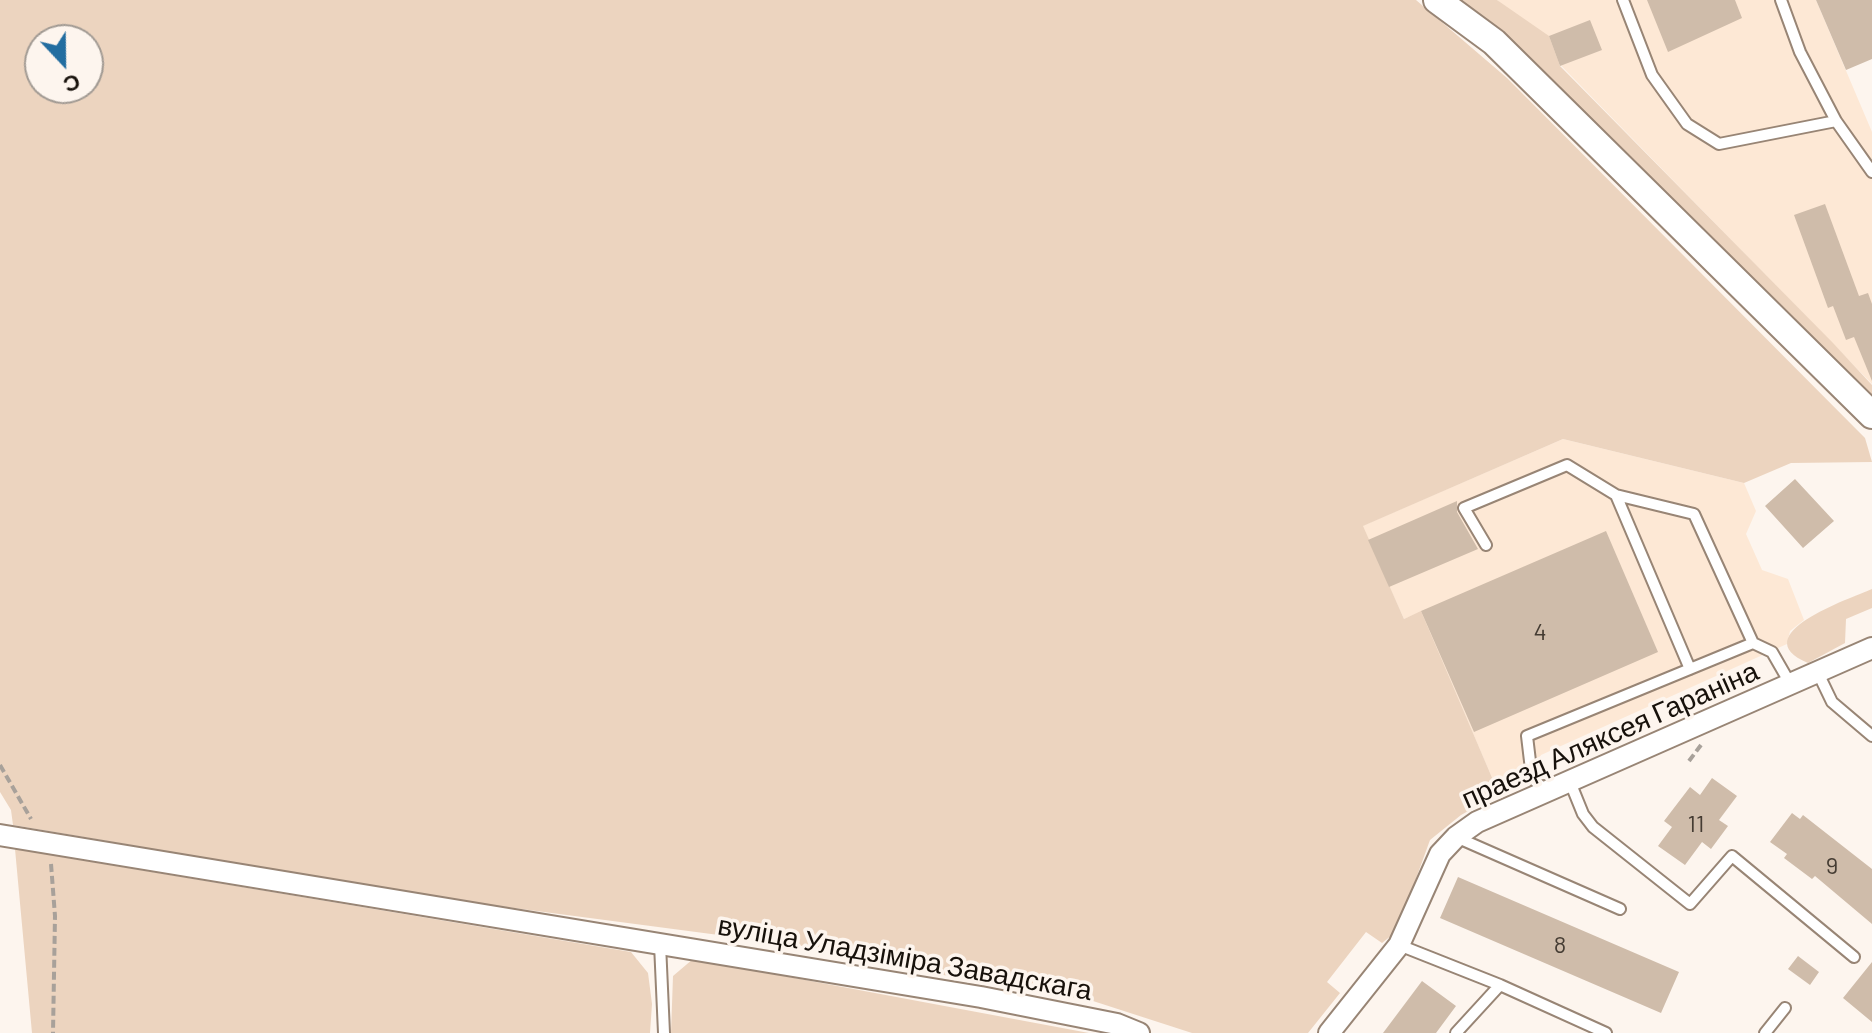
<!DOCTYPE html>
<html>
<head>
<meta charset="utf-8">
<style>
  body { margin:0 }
  #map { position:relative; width:1872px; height:1033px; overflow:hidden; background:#fdf5ee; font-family:Barlow,sans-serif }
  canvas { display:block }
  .north { position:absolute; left:24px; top:24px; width:80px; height:80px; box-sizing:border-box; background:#fdf5ee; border:2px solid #a19a93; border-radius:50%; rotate:158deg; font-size:22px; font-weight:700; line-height:32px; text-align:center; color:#17110b }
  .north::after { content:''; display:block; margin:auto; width:28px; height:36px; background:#226da0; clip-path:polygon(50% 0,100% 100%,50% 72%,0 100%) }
</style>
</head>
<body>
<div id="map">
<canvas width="1872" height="1033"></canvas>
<div class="north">С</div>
</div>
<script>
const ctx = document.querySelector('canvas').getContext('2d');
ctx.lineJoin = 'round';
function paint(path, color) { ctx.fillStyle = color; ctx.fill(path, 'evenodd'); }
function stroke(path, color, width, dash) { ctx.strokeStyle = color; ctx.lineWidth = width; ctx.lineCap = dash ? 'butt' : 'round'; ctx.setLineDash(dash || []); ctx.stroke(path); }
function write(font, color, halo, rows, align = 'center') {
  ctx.font = font + ' Barlow,sans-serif'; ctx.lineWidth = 7; ctx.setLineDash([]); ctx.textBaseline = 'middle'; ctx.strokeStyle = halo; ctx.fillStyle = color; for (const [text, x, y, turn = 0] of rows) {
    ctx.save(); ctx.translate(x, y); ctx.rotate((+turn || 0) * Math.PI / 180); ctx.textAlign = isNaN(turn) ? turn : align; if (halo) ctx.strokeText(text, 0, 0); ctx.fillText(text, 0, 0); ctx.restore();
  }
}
paint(new Path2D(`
  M1497,0H1816L1872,132V384Z
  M1563,439L1744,483L1756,511L1746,534L1762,570L1788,579L1804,620L1790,631L1787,644L1541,755L1536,764L1537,775L1499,794L1421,612L1404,619L1362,526Z`), '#fde8d5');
paint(new Path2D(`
  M0,0H1416L1507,78L1865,438L1872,462L1791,463L1744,483L1563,439L1363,526L1404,619L1421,611L1499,794L1461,815L1430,840L1397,931L1382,943L1366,932L1327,982L1340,993L1308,1033H1192L1093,1001L880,964L810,947L453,900L13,825L11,810L0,792ZM40,40H88V88H40Z
  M1460,0H1497L1549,36L1560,66L1833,343L1872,385V397L1485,20Z
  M1872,589V608L1846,619L1845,643L1808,663C1743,635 1849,599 1872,589Z
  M15,849L631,952L648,973L652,1004L650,1033H32Z
  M693,959L1089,1033H671L673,976Z`), '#ecd4bf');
paint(new Path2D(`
  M1647,0H1735L1742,18L1668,52Z
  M1816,0H1872V59L1846,70Z
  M1590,20L1602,50L1560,66L1549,36Z
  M1825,204L1859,296L1868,293L1872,304V381L1854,337L1846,340L1833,306L1828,308L1794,215Z
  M1795,479L1834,521L1803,548L1765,506Z
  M1457,501V512L1478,549L1389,587L1368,540Z
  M1606,531L1658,652L1474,732L1421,611Z
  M1712,778L1737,796L1719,820L1728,826L1711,849L1702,842L1685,865L1658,846L1672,827L1664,821L1690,787L1700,795Z
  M1792,813L1800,819L1803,815L1872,869V924L1815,876L1812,879L1784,858L1787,854L1770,842Z
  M1458,877L1679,972L1661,1013L1440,918Z
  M1798,956L1819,972L1810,985L1788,969Z
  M1872,962V1022L1843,998Z
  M1422,981L1456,1006L1436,1033H1383Z`), '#cfbcaa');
const service = new Path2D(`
  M1623,0L1652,75L1687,124L1719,144L1836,121
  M1781,0L1800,52L1836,121L1872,172
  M1616,495L1690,669
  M1486,545L1464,508L1567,465L1616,495L1694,514L1753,643L1772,652L1791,685
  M1818,673L1832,702L1872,736
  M1570,782L1583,814L1593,827L1690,904L1732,856L1854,957
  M1546,791L1532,778L1527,736L1753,643
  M1456,837L1620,909
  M660,944L664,1033
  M1399,945L1500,985L1606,1033
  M1456,1033L1500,985
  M1765,1033L1785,1008`);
const minor = new Path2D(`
  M0,835L981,997L1117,1024L1139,1033
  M1329,1033L1399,945L1440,854L1456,837L1477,822L1872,648`);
const tertiary = new Path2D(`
  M1437,0L1494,42L1872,415`);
stroke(service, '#988575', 14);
stroke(minor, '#988575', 24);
stroke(tertiary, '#988575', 30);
stroke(new Path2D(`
  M1689,761L1701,745
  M0,765L31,819
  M51,864L55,916L53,1033`), '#a8a19a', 4, [8, 4]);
stroke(service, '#fff', 10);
stroke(minor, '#fff', 20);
stroke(tertiary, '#fff', 26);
write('24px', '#453c33', null, [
  ["4",1540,632],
  ["11",1696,824],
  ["9",1832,866],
  ["8",1560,945]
]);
write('28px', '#17110b', '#fdf5ee', [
  ["праезд Аляксея Гараніна",1610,735,-24],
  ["вуліца Уладзіміра Завадскага",905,958,10]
]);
</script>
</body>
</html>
